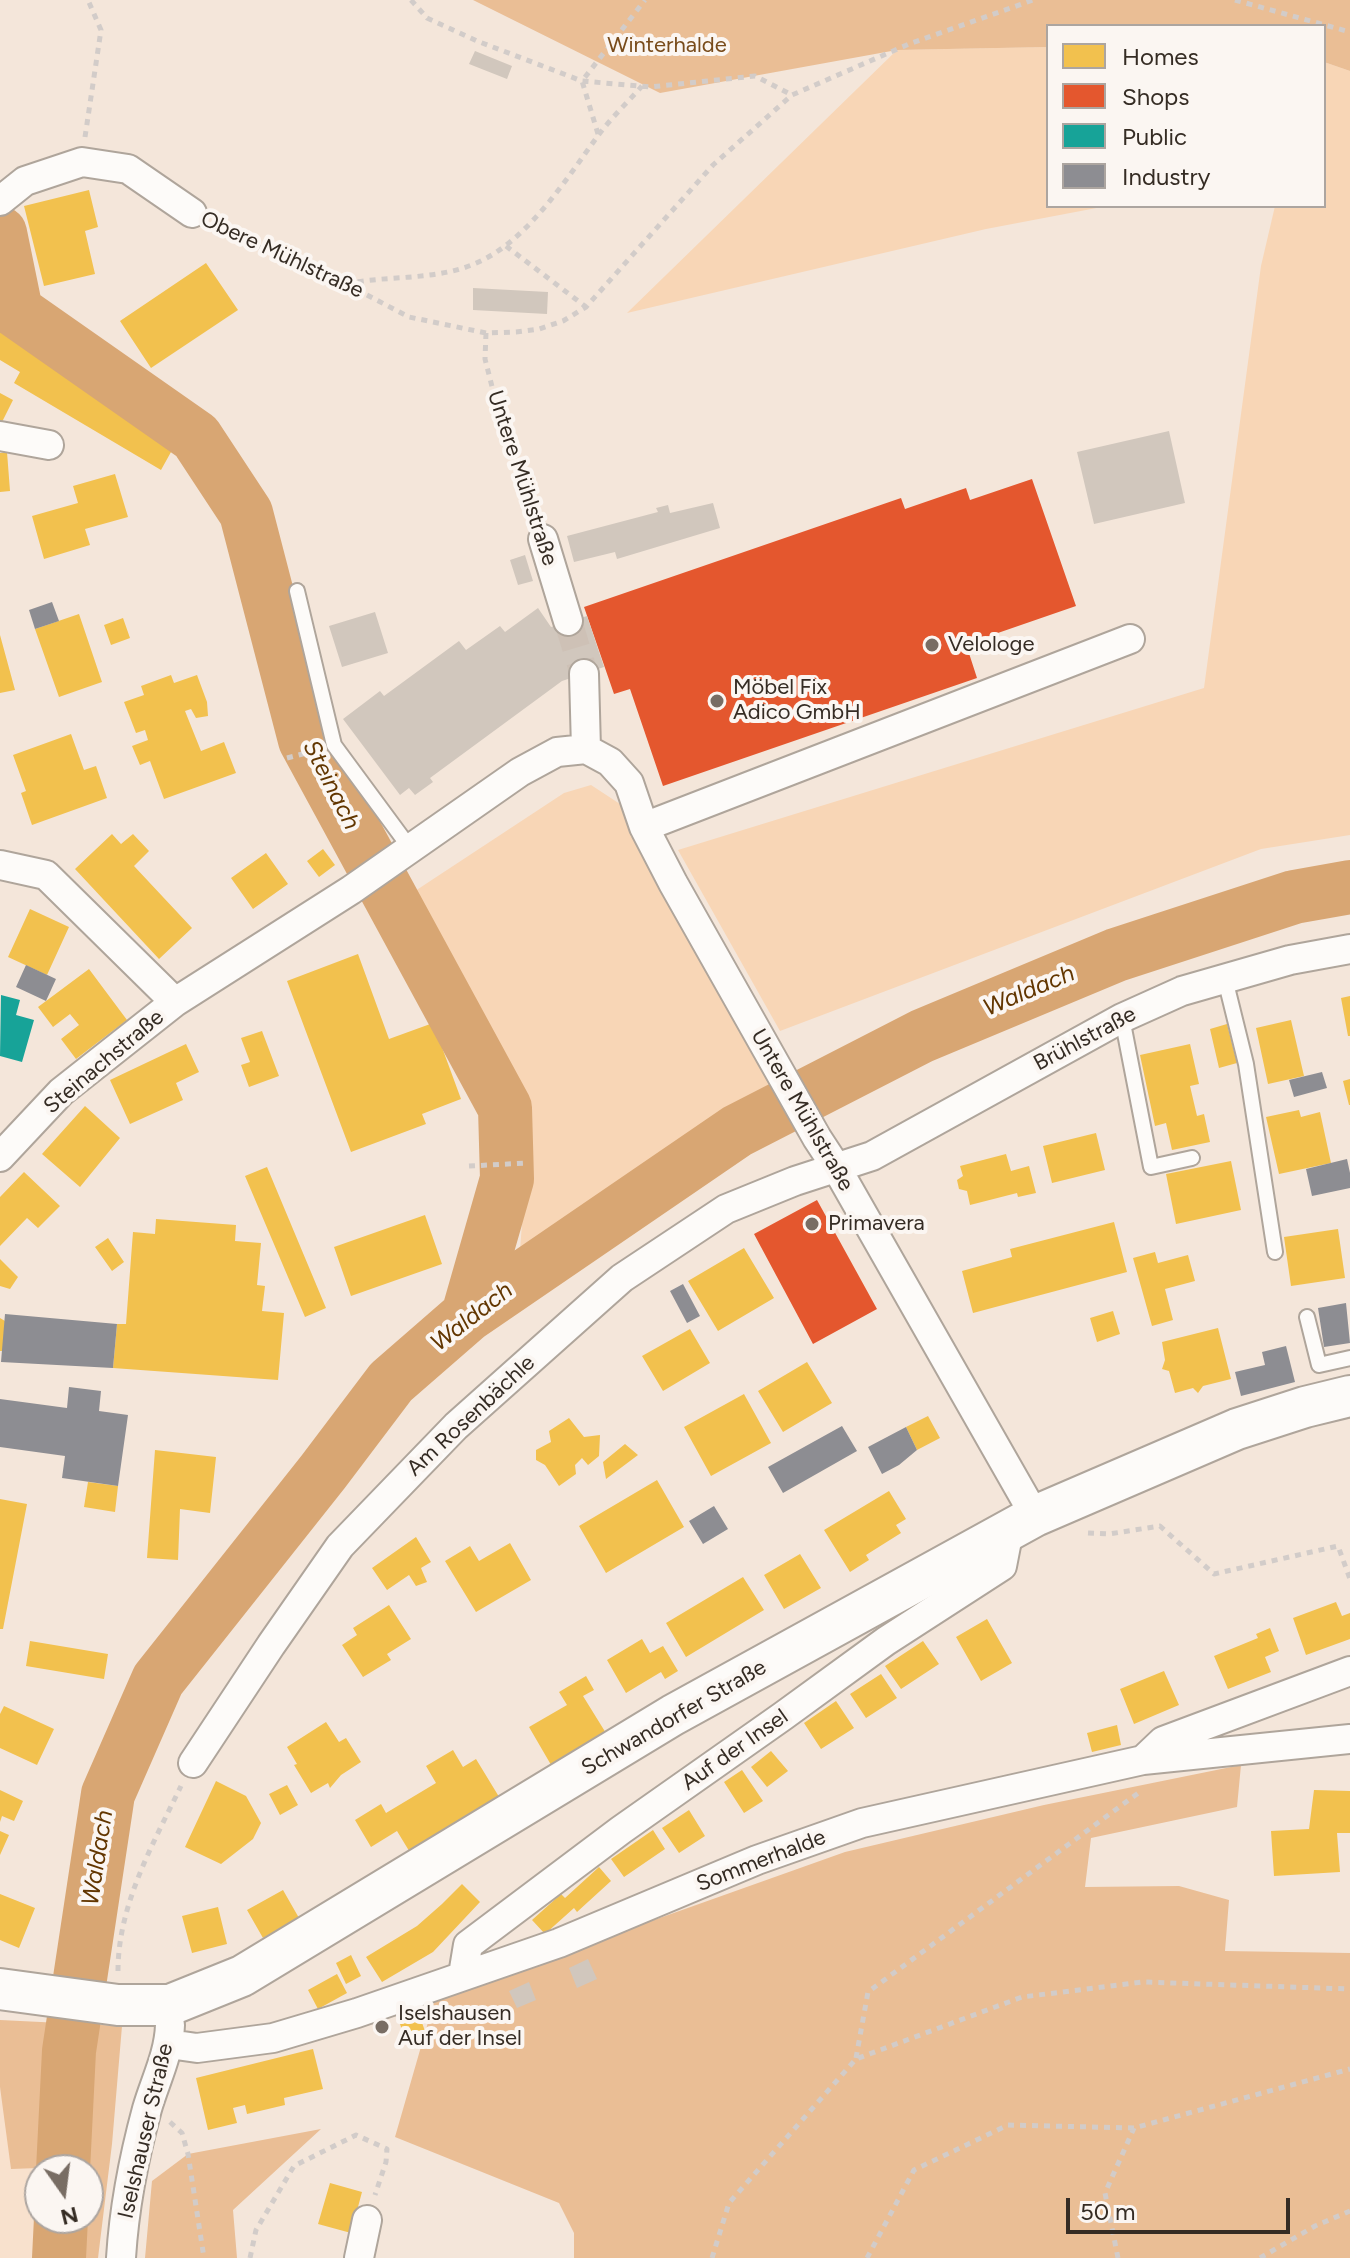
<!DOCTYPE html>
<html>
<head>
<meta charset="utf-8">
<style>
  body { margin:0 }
  #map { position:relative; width:1350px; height:2258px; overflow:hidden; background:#f4e6da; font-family:Figtree,sans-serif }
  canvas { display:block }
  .legend { position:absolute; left:1046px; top:24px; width:280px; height:184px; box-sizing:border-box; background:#fbf6f2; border:2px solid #aca5a0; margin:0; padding:10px 14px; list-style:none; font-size:24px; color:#352c24 }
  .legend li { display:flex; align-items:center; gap:16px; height:40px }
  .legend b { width:40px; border:2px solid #aca5a0 }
  .north { position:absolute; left:24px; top:2154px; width:80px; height:80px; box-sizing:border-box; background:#fbf6f2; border:2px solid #aca5a0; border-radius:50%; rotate:166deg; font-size:22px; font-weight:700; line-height:32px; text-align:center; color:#352c24 }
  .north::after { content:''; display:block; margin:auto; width:28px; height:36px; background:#786d64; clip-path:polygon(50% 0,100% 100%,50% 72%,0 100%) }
  .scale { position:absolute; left:1066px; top:2198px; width:224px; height:36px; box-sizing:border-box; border:4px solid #352c24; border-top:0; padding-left:10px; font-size:24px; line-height:28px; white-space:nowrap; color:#352c24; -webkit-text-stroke:6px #fbf6f2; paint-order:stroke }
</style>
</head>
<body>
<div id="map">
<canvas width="1350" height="2258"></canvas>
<ul class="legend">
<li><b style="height:22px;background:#f2c14e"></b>Homes</li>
<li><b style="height:22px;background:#e4572e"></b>Shops</li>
<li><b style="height:22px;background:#17a398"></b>Public</li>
<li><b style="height:22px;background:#8d8d92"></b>Industry</li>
</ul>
<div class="north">N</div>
<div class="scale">50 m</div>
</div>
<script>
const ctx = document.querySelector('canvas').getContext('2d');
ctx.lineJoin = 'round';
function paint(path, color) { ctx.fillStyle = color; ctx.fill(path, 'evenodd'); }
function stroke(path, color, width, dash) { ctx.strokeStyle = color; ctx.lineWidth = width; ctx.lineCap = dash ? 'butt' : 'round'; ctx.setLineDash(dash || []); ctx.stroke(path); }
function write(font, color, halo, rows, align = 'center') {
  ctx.font = font + ' Figtree,sans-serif'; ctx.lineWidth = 8; ctx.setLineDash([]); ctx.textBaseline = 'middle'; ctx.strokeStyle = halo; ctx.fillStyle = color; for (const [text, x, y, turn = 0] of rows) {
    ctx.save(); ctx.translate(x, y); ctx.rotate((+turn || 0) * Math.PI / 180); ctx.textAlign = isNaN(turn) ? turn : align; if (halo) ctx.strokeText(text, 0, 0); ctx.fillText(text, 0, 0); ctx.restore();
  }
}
paint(new Path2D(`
  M0,2089L5,2090L11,2168H38V2258H0Z`), '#f8e1cd');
paint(new Path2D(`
  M1048,47V206H1107L986,229L627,313L897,50Z
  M1324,62L1350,71V835L1261,849L780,1031L678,850L1204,688L1261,266L1275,206H1324Z
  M591,785L620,804L774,1093L518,1277L531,1104L412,893L564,793Z`), '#f8d6b6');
paint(new Path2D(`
  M473,0H1350V71L1324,62V26H1048V47L897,50L660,93Z
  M1241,1765L1237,1807L1091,1838L1085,1887L1179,1886L1229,1900L1225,1951L1350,1953V2258H574V2233L559,2203L395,2137L435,1998L845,1852L1044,1805Z
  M0,2020L122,2026L112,2144L98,2258H38V2168L11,2169L0,2087ZM88,2170V2218H40V2170Z
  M321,2129L233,2210L237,2258H145L152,2181L188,2154Z`), '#eabe95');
paint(new Path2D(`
  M89,190L98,227L85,231L95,274L44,286L24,206Z
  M206,263L238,310L151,368L120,321Z
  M3,329L44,354L41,358L123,406L121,410L176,443L161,470L14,383L20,372L0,360V333Z
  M0,393L13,400L0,426Z
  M7,452L10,491L0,492V453Z
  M115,474L128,517L85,529L90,545L44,559L32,516L78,503L73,486Z
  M79,614L102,682L59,697L35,629Z
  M123,618L130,638L111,645L104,625Z
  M0,635L15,690L0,693Z
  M171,675L174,683L197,675L207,702L208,716L196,718L191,709L185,711L201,751L224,742L236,773L164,799L150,761L140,765L132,746L148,740L145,730L136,733L124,702L144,695L141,686Z
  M71,734L84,770L96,766L107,798L32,825L21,793L26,791L13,755Z
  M112,834L121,844L133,834L149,851L134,866L192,928L159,959L75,869Z
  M323,849L335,865L319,877L307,861Z
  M266,853L288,884L253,909L231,878Z
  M30,909L69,927L47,975L8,957Z
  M358,954L389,1039L433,1023L461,1099L422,1114L426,1124L351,1152L287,981Z
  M89,969L127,1020L76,1059L61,1039L79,1025L70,1014L53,1027L38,1007Z
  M1350,996V1036H1348L1341,998Z
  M1291,1020L1304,1076L1268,1084L1256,1028Z
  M1227,1024L1237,1063L1219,1068L1210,1029Z
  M262,1031L279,1076L249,1087L241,1065L250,1062L241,1038Z
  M186,1044L199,1072L176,1083L183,1100L130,1124L110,1080Z
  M1190,1044L1199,1084L1190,1086L1197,1116L1204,1114L1210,1142L1172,1150L1166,1123L1155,1126L1140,1055Z
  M1350,1079V1105H1349L1343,1081Z
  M85,1106L120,1138L80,1187L42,1154Z
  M1299,1110L1301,1117L1320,1112L1331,1163L1279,1174L1266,1117Z
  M1096,1133L1105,1170L1052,1183L1043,1146Z
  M1006,1154L1011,1171L1029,1166L1036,1193L1018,1197L1017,1193L970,1205L967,1191L959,1189L957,1180L963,1176L960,1166Z
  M1231,1161L1241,1210L1176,1224L1166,1174Z
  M267,1167L326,1308L305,1317L245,1176Z
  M24,1172L60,1206L38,1228L27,1218L0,1246V1197Z
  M425,1215L442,1264L351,1296L334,1247Z
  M156,1219L236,1225L235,1241L261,1243L257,1285L265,1286L262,1311L284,1313L278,1380L113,1368L117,1324H126L133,1232L155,1234Z
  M1114,1222L1127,1272L973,1313L962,1271L1012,1257L1010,1249Z
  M1338,1229L1345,1278L1291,1286L1284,1237Z
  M108,1238L124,1262L112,1271L95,1247Z
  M744,1248L774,1298L718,1331L688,1281Z
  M1155,1252L1158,1263L1188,1255L1195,1281L1165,1289L1173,1320L1152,1326L1133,1258Z
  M0,1259L18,1277L10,1289L0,1286Z
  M1113,1311L1120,1334L1097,1342L1090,1318Z
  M0,1318L5,1321L3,1351H0Z
  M1218,1328L1231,1379L1203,1386L1198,1393L1193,1388L1175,1393L1169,1371L1162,1369L1165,1360L1162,1342Z
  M690,1329L710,1363L663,1391L642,1356Z
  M807,1362L832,1403L783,1432L758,1391Z
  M744,1394L771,1443L711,1476L684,1427Z
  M928,1416L940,1438L917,1450L906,1427Z
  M569,1418L584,1437L600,1435L599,1456L588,1465L582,1458L575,1465L576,1474L559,1486L545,1465L536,1460V1450L551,1442L549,1431Z
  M625,1444L638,1455L606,1479L603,1462Z
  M155,1450L216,1457L210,1513L180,1509L178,1560L147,1558Z
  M657,1480L684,1527L606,1573L579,1526Z
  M88,1482L118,1486L115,1512L84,1507Z
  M889,1491L906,1519L896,1525L901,1533L866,1555L869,1560L850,1572L824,1530Z
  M0,1499L27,1504L3,1629H0Z
  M416,1537L431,1562L421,1568L427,1582L416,1586L409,1575L387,1590L372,1568Z
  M510,1543L531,1580L476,1612L445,1561L470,1546L479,1561Z
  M800,1554L821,1588L784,1609L764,1575Z
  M743,1577L764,1610L686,1657L666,1623Z
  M1336,1602L1342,1616L1350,1613V1639L1306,1655L1293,1618Z
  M389,1605L411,1639L387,1654L391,1660L363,1677L342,1645L357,1635L353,1628Z
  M987,1619L1012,1663L981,1681L956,1637Z
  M1270,1628L1279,1651L1265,1657L1271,1672L1228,1689L1214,1656L1258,1638L1256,1634Z
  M642,1639L650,1653L663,1646L678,1671L665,1679L661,1672L626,1693L607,1660Z
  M30,1641L108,1654L104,1679L26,1666Z
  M923,1641L939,1664L901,1689L885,1666Z
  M1164,1671L1179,1705L1134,1724L1120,1689Z
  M881,1674L897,1698L866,1718L850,1694Z
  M586,1676L594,1690L583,1696L609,1738L554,1770L529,1727L567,1705L559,1692Z
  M836,1701L854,1728L821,1749L804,1723Z
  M4,1706L54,1729L37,1765L0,1748V1714Z
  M326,1722L339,1742L346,1738L361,1762L341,1775L330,1788L328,1783L311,1793L294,1765L297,1764L287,1747Z
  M1117,1725L1121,1745L1092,1752L1087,1733Z
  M453,1750L463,1767L476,1759L504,1805L414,1859L397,1831L371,1847L355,1820L381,1804L386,1813L436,1783L426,1766Z
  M771,1751L788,1771L767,1787L751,1767Z
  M742,1770L763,1801L744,1813L724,1782Z
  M216,1781L246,1796L261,1823L253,1839L221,1864L185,1847Z
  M287,1785L298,1805L280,1815L269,1794Z
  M0,1790L23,1801L14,1821L2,1816L0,1822Z
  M1314,1790L1350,1791V1833H1337L1340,1872L1274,1876L1271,1831L1309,1829Z
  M689,1810L705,1836L679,1853L662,1828Z
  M653,1830L665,1849L624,1877L611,1859Z
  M0,1831L9,1835L0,1855Z
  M599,1867L611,1881L577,1912L574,1908L545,1934L532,1920L561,1894L565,1898Z
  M462,1884L480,1902L433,1952L382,1982L366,1957L417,1926L442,1904Z
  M283,1890L299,1918L263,1938L247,1910Z
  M0,1894L35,1908L19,1948L0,1940Z
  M218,1907L227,1944L192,1953L182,1916Z
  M351,1955L361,1976L346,1984L336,1963Z
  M337,1974L347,1993L318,2009L308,1990Z
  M420,2017L426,2034L406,2042L400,2024Z
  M313,2049L323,2089L284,2098L285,2105L247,2114L245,2105L233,2108L237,2123L208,2130L196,2078Z
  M330,2183L362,2192L351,2233L318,2224Z`), '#f2c14e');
paint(new Path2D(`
  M1032,479L1076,606L966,644L977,678L663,786L630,689L614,694L584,607L901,498L905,509L966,488L970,500Z
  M817,1200L877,1309L813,1344L754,1234Z`), '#e4572e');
paint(new Path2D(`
  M1,995L20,1000L16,1015L34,1020L22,1062L0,1056Z`), '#17a398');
paint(new Path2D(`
  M52,602L59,621L35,629L29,610Z
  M26,965L56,979L46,1001L16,987Z
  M1322,1072L1327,1088L1294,1097L1289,1080Z
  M1347,1159L1350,1173V1188L1312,1196L1306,1169Z
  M683,1284L700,1316L687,1323L670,1291Z
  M1346,1303L1350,1343L1324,1347L1318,1308Z
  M5,1314L117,1324L113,1368L1,1362Z
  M1286,1346L1295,1382L1241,1396L1235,1372L1265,1365L1262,1352Z
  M69,1387L101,1391L99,1411L128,1415L118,1486L62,1478L65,1456L0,1447V1399L67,1408Z
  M842,1426L857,1451L783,1493L768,1467Z
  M906,1427L917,1450L899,1465L882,1474L868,1447Z
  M714,1506L728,1529L703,1544L689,1521Z`), '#8d8d92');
stroke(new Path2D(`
  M0,233L16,311L196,437L246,513L305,740L505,1108L507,1179L468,1315
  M63,2170L69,2051L108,1794L158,1680L323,1472L391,1382L468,1315L737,1131L922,1036L1116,955L1294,897L1350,887
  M59,2258L61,2218`), '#d8a673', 54);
paint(new Path2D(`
  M475,51L512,66L507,79L469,64Z
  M473,288L548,292L547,314L473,310Z
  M1169,431L1185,503L1094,524L1077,452Z
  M713,503L720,528L617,559L615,552L574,562L567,536L658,512L656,508L668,505L670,513Z
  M525,555L533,581L518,585L510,560Z
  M538,608L551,627L587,616L604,667L562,681L430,778L433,782L415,795L409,788L400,795L343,719L380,691L384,696L459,641L466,650L500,626L505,632Z
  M375,612L388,653L342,667L329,626Z
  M588,1959L597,1979L577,1988L569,1968Z
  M529,1982L536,2000L517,2008L509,1991Z`), '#d1c7bd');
stroke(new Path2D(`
  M568,621L584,674`), '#cec1b6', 28, [28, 14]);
const lane = new Path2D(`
  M297,591L334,745L410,848
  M1225,979L1246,1064L1275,1252
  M1122,1018L1151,1167L1192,1158
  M1307,1317L1319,1365L1350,1358`);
const street = new Path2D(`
  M0,201L25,181L82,162L128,169L192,213
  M0,436L49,445
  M543,539L568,621
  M584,674L586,749
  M644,827L1130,639
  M0,865L46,875L175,1002
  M0,1157L61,1092L175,1002L351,890L520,772L557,752L586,749L610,762L629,783L644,827L673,883L817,1138L836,1167L1035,1516
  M1143,1760L1163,1741L1350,1671
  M193,1763L271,1645L340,1546L456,1426L622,1278L726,1209L795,1181L872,1156L1122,1018L1182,991L1290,960L1350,949
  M463,1975L468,1945L621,1830L783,1716L886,1641L1002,1566L1009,1530
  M169,2044L197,2048L273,2038L357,2013L559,1943L757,1860L862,1823L1143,1760L1350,1739
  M121,2258C124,2209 134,2157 147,2109C155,2081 169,2055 170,2025
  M359,2258L367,2220`);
const secondary = new Path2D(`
  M0,1989L118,2005H170L242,1976L673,1715L1035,1516L1237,1429L1305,1407L1350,1396`);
stroke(lane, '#afa59b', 18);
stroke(street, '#afa59b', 32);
stroke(secondary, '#afa59b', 44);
stroke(new Path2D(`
  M411,0L427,18L477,41L582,81L650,87L755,76L792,95
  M1235,0L1350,32
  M598,134L582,81L645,0
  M85,137L101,30L88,0
  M215,224L284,260L346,284L409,317L486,333L516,332L539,329L563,321L586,307L713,165L792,95L909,44L1033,0
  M506,246L586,307
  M346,284C387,275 434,281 474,264C526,243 565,181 597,137C610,119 627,103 642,86
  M486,333L485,359L499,414L535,516
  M287,758L314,751
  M469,1166L527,1163
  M1088,1533L1109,1534L1160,1526L1214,1574L1338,1546L1350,1579
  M118,1971C118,1905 153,1844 181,1786
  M856,2058L868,1992L1141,1791
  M170,2122L182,2133L188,2154L204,2258
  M250,2258L256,2230L294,2166L356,2135L387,2149L386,2162L375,2195
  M712,2258L729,2203L856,2059L1022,1997L1143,1982L1350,1989
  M867,2258L914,2170L1008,2125L1134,2128L1350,2069
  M1118,2258L1105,2193L1134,2128
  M1260,2258L1315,2226L1350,2211`), '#d2ccc9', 5, [6, 6]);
stroke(lane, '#fdfbf9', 14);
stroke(street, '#fdfbf9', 28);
stroke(secondary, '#fdfbf9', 40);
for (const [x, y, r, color] of [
  [932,645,8,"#786d64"],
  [717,701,8,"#786d64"],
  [812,1224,8,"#786d64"],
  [382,2027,8,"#786d64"]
]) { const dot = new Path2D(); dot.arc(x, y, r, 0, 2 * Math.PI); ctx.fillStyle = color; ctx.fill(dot); stroke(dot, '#fbf6f2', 3); }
write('22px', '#784b1a', '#fbf6f2', [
  ["Winterhalde",667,46]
]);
write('22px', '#352c24', '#fbf6f2', [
  ["Obere Mühlstraße",282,255,25],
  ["Untere Mühlstraße",522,478,72],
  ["Brühlstraße",1085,1039,-28],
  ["Steinachstraße",104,1062,-40],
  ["Untere Mühlstraße",802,1110,60],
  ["Am Rosenbächle",471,1416,-43],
  ["Schwandorfer Straße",674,1718,-30],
  ["Auf der Insel",735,1750,-35],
  ["Sommerhalde",761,1861,-21],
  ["Iselshauser Straße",146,2131,-77]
]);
write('22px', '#352c24', '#fbf6f2', [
  ["Velologe",948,645],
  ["Möbel Fix",733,688],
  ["Adico GmbH",733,713],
  ["Primavera",828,1224],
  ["Iselshausen",398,2014],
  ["Auf der Insel",398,2039]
], 'left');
write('italic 24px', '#623600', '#fbf6f2', [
  ["Steinach",331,785,63],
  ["Waldach",1029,991,-23],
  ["Waldach",472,1317,-38],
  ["Waldach",98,1858,-81]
]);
</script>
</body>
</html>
